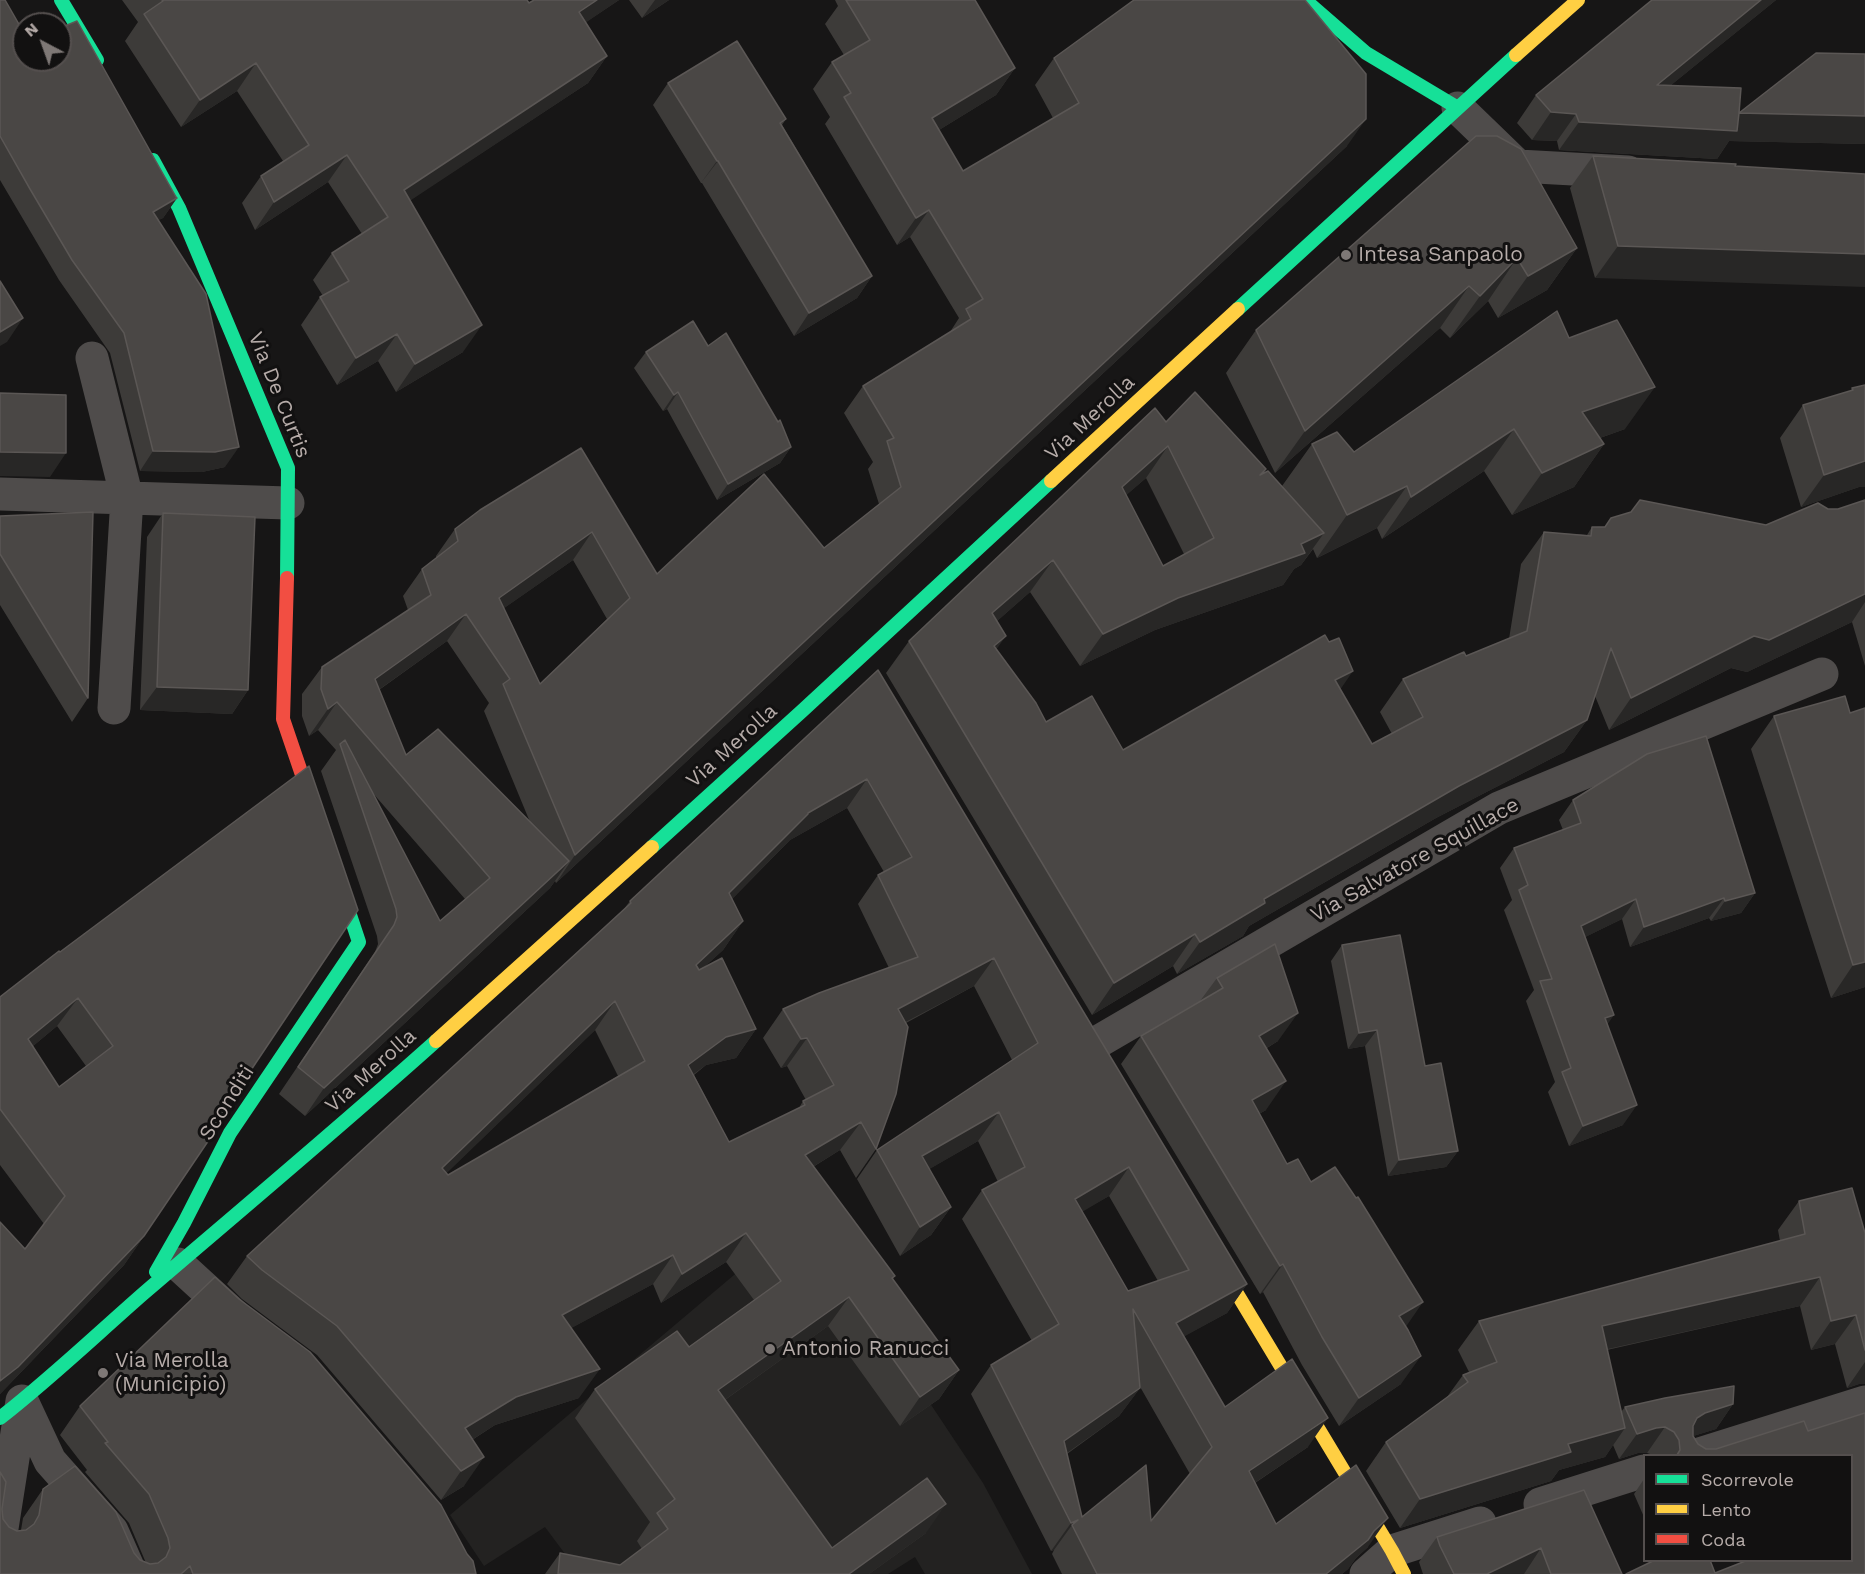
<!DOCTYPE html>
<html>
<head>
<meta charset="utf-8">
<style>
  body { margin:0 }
  #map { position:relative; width:1865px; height:1574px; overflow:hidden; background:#171616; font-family:"Work Sans",sans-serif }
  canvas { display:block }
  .legend { position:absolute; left:1643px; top:1454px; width:210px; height:108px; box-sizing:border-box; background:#121111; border:2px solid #544f4e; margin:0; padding:8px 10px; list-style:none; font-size:18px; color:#b6aca9 }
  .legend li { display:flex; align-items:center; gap:12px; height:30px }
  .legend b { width:30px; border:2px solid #544f4e }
  .north { position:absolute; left:12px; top:12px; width:60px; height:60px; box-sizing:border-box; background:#121111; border:2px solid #544f4e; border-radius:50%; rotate:319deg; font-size:16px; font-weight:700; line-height:24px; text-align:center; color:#b6aca9 }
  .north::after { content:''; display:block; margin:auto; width:21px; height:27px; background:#7e7876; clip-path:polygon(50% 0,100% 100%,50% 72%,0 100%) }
</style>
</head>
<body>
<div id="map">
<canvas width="1865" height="1574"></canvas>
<ul class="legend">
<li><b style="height:8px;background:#16e098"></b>Scorrevole</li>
<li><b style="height:8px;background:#ffcf43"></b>Lento</li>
<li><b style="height:8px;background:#f24e42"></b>Coda</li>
</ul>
<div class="north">N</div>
</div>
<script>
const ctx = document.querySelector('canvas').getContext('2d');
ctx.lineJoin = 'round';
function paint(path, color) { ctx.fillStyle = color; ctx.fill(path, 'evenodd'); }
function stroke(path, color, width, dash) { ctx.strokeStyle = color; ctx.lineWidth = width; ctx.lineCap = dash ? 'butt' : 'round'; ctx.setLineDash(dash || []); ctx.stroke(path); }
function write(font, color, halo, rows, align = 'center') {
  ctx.font = font + ' "Work Sans",sans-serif'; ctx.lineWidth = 6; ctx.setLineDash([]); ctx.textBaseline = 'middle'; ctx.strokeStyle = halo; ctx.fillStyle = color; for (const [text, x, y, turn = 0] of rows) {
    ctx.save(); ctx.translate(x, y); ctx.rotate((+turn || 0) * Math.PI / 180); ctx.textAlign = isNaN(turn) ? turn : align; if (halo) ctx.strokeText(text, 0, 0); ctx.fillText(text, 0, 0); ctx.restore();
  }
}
paint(new Path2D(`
  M805,1215L983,1483L1032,1574H925L915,1557L888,1574H580L545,1527L484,1566L450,1515Z`), '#232221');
stroke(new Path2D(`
  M1458,108L1518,166L1628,172
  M92,358L127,498L114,708
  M0,494L288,503
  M1089,1047L1499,808L1822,674
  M178,1264L238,1319
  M22,1401L50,1461L112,1531L131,1574
  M1693,1456L1865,1402
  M1540,1504L1644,1471
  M0,1541L22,1401
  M1366,1574L1392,1551L1480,1523`), '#4f4c4b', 33);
stroke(new Path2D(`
  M61,0L97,60
  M1305,0L1366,53L1458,108
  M153,160L179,208L288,468L287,578
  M1238,309L1516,55
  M652,847L802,711L1051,481
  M156,1272L184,1223L230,1133L359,942L338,879
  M0,1418C50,1379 96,1335 144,1293C242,1209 340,1127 436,1041`), '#16e098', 14);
stroke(new Path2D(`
  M1516,55L1578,0
  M1051,481L1238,309
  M436,1041L652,847
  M1215,1257L1392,1551L1404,1574`), '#ffcf43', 14);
stroke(new Path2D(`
  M287,578L283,719L316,816`), '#f24e42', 14);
paint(new Path2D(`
  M0,0L24,60L177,198L163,218L158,220L225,467L202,472L140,471L110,353L59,280L0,180Z
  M122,0H527L529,3L534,0H619L586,22L607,56L588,83L410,200L463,352L396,392L378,361L337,385L301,325L320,297L323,296L313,280L332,253L362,234L328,182L255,230L242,203L261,176L283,161L237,91L181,127L125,41L138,22Z
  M629,0H669L642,18Z
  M835,0H975L1015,68L996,95L939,130L963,171L1053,118L1035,85L1054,58L1347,146L556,883L555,881L550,888L305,1116L279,1094L375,952L378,944L377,936L321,771L336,750L318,730L309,736L302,716V694L322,667L408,610L403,596L422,569L436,558V556L455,529L581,448L657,574L824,548L879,504L868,469L873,462L844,413L863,386L950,332L959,318L910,237L897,245L825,124L830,117L813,89L832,62L844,55L825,24L838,6ZM573,560L607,619L540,684L504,608ZM447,641L489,703L484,711L530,822L406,755L379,690ZM371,791L465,899L440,921Z
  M1652,0H1776L1671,85L1739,113L1865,54V144L1729,141L1717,159L1559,150L1557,141L1532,140L1517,123L1536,95Z
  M668,83L786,119L782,125L872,276L857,298L794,336L702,183H701L653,105Z
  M1476,136L1577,248L1547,290L1498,318L1488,301L1450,338L1440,328L1275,473L1226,373L1256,330Z
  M1593,156L1735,166L1595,278L1570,188Z
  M1569,338L1625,429L1600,438L1604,444L1574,487L1512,515L1484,471L1382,539L1377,528L1317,558L1313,549L1301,565L1294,569L1283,585L1155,630L1080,666L1030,592L997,621L996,649L1046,722L1123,750L1340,689L1372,744L1392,734L1380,712L1403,679L1466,656L1509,639L1521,564L1544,532L1587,535L1592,527L1766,525L1828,509H1838L1865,500V666L1852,622L1747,672L1731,668L1609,730L1595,696L1587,720L1564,752L1436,818L1249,926L1243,936L1177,974L1173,966L1092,1015L886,673L909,641L1166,422L1266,469L1263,474L1283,488L1282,486L1312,444L1354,452ZM1146,478L1184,554L1163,566L1126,495Z
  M708,346L778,422L791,447L780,463L717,500L667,409L663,411L634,368L646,352Z
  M1865,385V487H1859L1801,507L1780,438L1803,405L1851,391L1852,388Z
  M163,513L248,690L232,714L140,710L147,537Z
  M0,516L88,698L72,722L0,605Z
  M878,670L1247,1284L1227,1313L1184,1336L1225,1407L1308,1447L1255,1483L1276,1524L1368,1547L1356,1558L1348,1569L1342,1574H1062L1052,1554L1054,1550L1051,1551L971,1394L991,1365L1032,1341L962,1219L982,1190L998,1182L978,1141L929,1169L951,1207L931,1235L900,1256L857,1179L877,1150L1012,1060L974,986L906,1023L876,1149L856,1178L840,1150L813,1167L895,1276L893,1279L959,1370L939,1399L900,1426L828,1326L725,1400L832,1548L926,1533L869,1574H545L560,1553L620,1565L642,1549L637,1541L650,1522L575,1418L595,1389L689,1347L754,1300L726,1262L661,1303L653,1284L571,1328L579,1398L495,1425L472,1440L464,1486L441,1500L317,1355L242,1299L227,1284L247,1256L624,909L630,901ZM847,808L884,872L878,875L858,904L889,968L783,1009L763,1038L781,1068L787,1066L806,1100L803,1101L799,1108L729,1142L694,1075L706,1065L736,1058L756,1029L703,968L723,950L743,921L732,899L790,840ZM595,1030L618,1076L448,1175L446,1173ZM1109,1196L1158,1281L1128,1291L1082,1211ZM1139,1385L1190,1474L1151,1521L1082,1517L1067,1454L1119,1416L1140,1388Z
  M1850,713L1865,987L1831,998L1751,749L1774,716Z
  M1573,800L1755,893L1741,913L1711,921L1709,918L1630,947L1622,919L1585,937L1607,1024L1623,1125L1569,1146L1548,1092L1555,1082L1526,1001L1534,990L1504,910L1512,900L1500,868L1514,848L1563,830L1559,820Z
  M1342,945L1425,1066L1458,1151L1446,1167L1388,1176L1365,1046L1348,1049L1331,961Z
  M59,951L235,1094L144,1236L124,1265L0,1394V1222L25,1249L44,1224L0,1165V997ZM57,1026L86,1066L59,1087L33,1046Z
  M1217,978L1278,1041L1267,1048L1266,1110L1259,1114L1287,1164L1311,1182L1406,1327L1401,1384L1339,1426L1302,1365L1263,1292L1260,1294L1121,1064L1141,1036L1200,1001Z
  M1852,1188L1865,1233V1384H1859L1847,1388L1835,1344L1811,1350L1800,1306L1607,1350L1621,1412L1625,1407L1665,1398L1734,1386L1733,1404L1716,1429L1693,1436L1698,1444L1706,1449H1716L1804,1421L1808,1431L1865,1413V1574H1626L1655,1560H1710L1715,1573L1748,1560H1851V1455H1653L1647,1453H1638L1619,1459L1613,1445L1605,1457L1559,1470L1551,1481L1400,1528L1366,1471L1386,1442L1447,1397L1463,1375L1469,1372L1458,1350L1479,1321L1780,1241L1778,1230L1799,1201Z
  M80,1406L476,1574H0L2,1509L3,1519L9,1527L17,1531L21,1530L23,1518L43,1489L134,1553L140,1560L146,1563L129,1523L85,1472L87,1470L60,1435Z
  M1644,1479V1517L1634,1494Z
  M1584,1490L1622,1574H1423L1419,1562L1437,1537Z`), '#3d3b39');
paint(new Path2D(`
  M597,0H619L560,40L579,12Z
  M655,0H669L642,18Z
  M1761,0H1776L1638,112L1657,85Z
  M607,56L588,83L387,216L404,190Z
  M256,63L237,91L181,127L200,100Z
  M1015,68L996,95L913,146L932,118Z
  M1551,112L1576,114L1557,141L1532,140Z
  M1739,113L1865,116V144L1729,141L1717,159L1559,150L1579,122Z
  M1366,119L1347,146L556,883L575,855Z
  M347,155L328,182L255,230L274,202Z
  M717,161H718L701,183Z
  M177,198L163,218L139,231L153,212Z
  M929,210L910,237L897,245L916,218Z
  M1618,246L1865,254V287L1595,278Z
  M1577,248L1547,290L1498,318L1528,276Z
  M1517,258L1488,301L1450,338L1480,296Z
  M872,276L857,298L794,336L809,313Z
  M1469,286L1440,328L1275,473L1305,431Z
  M23,318L7,342L0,346V332Z
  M482,325L463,352L396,392L415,364Z
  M397,334L378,361L337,385L356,358Z
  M1655,387L1625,429L1552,455L1582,412Z
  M678,392L667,409L663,411L674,395Z
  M1514,429L1484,471L1382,539L1411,497Z
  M1604,444L1574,487L1512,515L1542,473Z
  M1168,446L1146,478L1099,519L1122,487Z
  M239,447L225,467L202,472L140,471L153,451Z
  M791,447L780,463L717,500L728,484Z
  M0,452L66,453L50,477L0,476Z
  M1865,461V487H1859L1801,507L1824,475Z
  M1407,486L1377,528L1317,558L1347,515Z
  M592,532L573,560L480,625L499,598Z
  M1324,533L1301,565L1294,569L1283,585L1155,630L1080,666L1103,634L1178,598Z
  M1053,560L1030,592L970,645L992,613Z
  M1865,594V602L1852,622L1747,672L1731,668L1609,730L1631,698L1754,636Z
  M466,614L447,641L356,706L375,679Z
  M1006,636L983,668L994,646Z
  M1353,671L1331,703L1335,680Z
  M157,687L248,690L232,714L140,710Z
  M337,702L318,730L309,736L328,709Z
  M1587,720L1564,752L1436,818L1249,926L1243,936L1177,974L1200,942L1264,899L1459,786Z
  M867,779L847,808L790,840L709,922L729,893L808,813Z
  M569,861L550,888L305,1116L324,1088Z
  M1755,893L1741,913L1711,921L1725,901Z
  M1724,898L1709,918L1630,947L1644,927Z
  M1636,899L1622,919L1567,946L1581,926Z
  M743,921L723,950L675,994L696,965Z
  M1195,934L1173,966L1092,1015L1114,983Z
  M994,958L974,986L877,1037L898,1009Z
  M1865,962V987L1831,998L1853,965Z
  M78,998L57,1026L8,1067L28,1039Z
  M615,1001L595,1030L422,1197L442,1168Z
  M1298,1013L1278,1041L1240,1064L1259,1036Z
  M1614,1015L1600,1035L1605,1018Z
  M756,1029L736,1058L706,1065L668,1093L688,1065L726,1037Z
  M1377,1030L1365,1046L1348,1049L1359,1033Z
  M807,1038L787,1066L781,1068L801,1039Z
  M1286,1081L1266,1110L1232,1129L1252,1100Z
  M1637,1105L1623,1125L1569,1146L1583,1126Z
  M999,1112L978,1141L902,1185L922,1156Z
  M861,1122L840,1150L785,1184L805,1155Z
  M1458,1151L1446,1167L1388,1176L1399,1160Z
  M1129,1167L1109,1196L1055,1228L1075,1199Z
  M951,1207L931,1235L900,1256L920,1227Z
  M746,1233L726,1262L661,1303L682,1274Z
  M144,1236L124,1265L0,1394V1381Z
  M673,1255L653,1284L542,1344L562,1315Z
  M1283,1264L1263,1292L1260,1294L1280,1266Z
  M1820,1277L1800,1306L1581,1355L1602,1326Z
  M1247,1284L1227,1313L1156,1352L1176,1323Z
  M849,1297L828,1326L698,1419L718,1390Z
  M1423,1302L1403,1331L1399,1316Z
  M1856,1315L1835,1344L1811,1350L1831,1321Z
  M1421,1356L1401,1384L1339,1426L1359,1398Z
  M1865,1362V1384H1859L1847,1388Z
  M600,1369L579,1398L495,1425L448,1455L465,1428L516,1397Z
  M959,1370L939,1399L900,1426L920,1397Z
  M1140,1388L1119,1416L1043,1470L1064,1441Z
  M1733,1404L1716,1429L1687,1438L1697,1418L1705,1413Z
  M1328,1418L1308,1447L1229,1500L1249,1471Z
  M1665,1427L1647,1453H1638L1619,1459L1637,1434L1656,1428Z
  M1625,1428L1605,1457L1559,1470L1551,1481L1400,1528L1420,1499L1568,1444Z
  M484,1457L464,1486L441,1500L461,1471Z
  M946,1504L926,1533L869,1574H849Z
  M1388,1518L1368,1547L1356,1558L1348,1569L1342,1574H1326Z
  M1078,1520L1072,1525L1054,1550L1051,1551L1071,1523Z
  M1541,1548L1524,1574H1487Z`), '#282726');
const building = new Path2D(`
  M0,0H5L24,33V60H60V28L77,21L176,197L177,198L153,212L206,294L239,447L215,452L153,451L124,333L72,260L30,189L0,136Z
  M162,0H527L529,3L534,0H597L579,12L607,56L404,190L482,325L415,364L397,334L356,358L320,297L349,281L332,253L388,217L347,155L274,202L261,176L309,145L256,63L200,100L144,14L163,1Z
  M846,0H975L1015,68L932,118L963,171L1079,103L1054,58L1134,0H1305L1366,74V119L575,855L503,684L510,679L466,614L375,679L406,755L438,729L569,861L324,1088L298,1067L394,925L397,917L396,909L340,744L345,740L440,921L490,878L337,702L328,709L321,689L322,667L431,595L422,569L458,541L455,529L480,510L581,448L657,574L764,474L824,548L901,487L887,441L894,438L863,386L971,319L966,309L983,299L929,210L916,218L844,97L851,93L832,62L870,40ZM592,532L630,598L540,684L499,598Z
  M1652,0H1761L1657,85L1741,88L1739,113L1816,53L1865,54V116L1739,113L1737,131L1579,122L1576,114L1551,112L1536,95Z
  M737,41L786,119L780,123L872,276L809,313L718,161H717L668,83Z
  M1476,136H1497L1521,149L1577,248L1528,276L1517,258L1480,296L1469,286L1305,431L1256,330Z
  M1593,156L1736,164L1735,166L1865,174V254L1618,246Z
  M0,281L23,318L0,332Z
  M1557,311L1569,338L1617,320L1655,387L1582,412L1604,444L1542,473L1514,429L1411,497L1407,486L1347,515L1312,444L1337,432L1354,452Z
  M693,321L708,346L726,333L778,422L780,420L791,447L728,484L678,392L674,395L646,352Z
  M1865,385V461L1824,475L1803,405L1853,390L1852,388Z
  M1195,392L1266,469L1260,475L1268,471L1324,533L1301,544L1305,553L1178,598L1103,634L1053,560L992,613L1006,636L994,646L1036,703L1046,722L1092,696L1123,750L1325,635L1329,642L1339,638L1353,671L1335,680L1372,744L1423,717L1403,679L1464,652L1466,656L1527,631L1544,532L1591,536L1592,527H1605L1611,518L1631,512L1640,500L1766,525L1818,503L1828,509H1838L1865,500V594L1769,640L1754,636L1631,698L1611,648L1587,720L1459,786L1264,899L1265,903L1200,942L1195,934L1114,983L909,641L1155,408L1166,422ZM1168,446L1214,538L1163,566L1122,487Z
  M0,393L66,395V453L0,452Z
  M93,512L88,698L0,554V516Z
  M163,513L255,517L248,690L157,687Z
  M878,670L1247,1284L1176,1323L1225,1407L1292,1359L1328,1418L1249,1471L1276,1524L1356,1465L1388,1518L1374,1531L1368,1540L1326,1574H1097L1072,1525L1078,1520L1071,1523L991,1365L1059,1324L982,1190L1025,1167L999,1112L922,1156L951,1207L920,1227L877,1150L1038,1043L994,958L898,1009L908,1027L896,1094L876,1149L861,1122L805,1155L895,1276L892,1278L959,1370L920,1397L849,1297L718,1390L832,1548L927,1478L946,1504L849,1574H558L560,1553L620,1565L668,1529L657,1513L675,1499L595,1389L677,1331L689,1347L781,1281L746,1233L682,1274L673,1255L562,1315L600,1369L516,1397L465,1428L484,1457L461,1471L337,1326L262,1270L247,1256L631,903L630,901ZM867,779L912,857L878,875L918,957L819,993L783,1009L801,1039L807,1038L834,1085L803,1101L805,1105L729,1142L688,1065L726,1037L756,1029L722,958L699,970L696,965L743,921L729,893L808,814V813ZM615,1001L645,1061L448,1175L442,1168ZM1129,1167L1189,1270L1128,1291L1075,1199ZM1133,1309L1212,1447L1151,1521L1146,1465L1082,1517L1064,1441L1140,1388Z
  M1845,696L1850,713L1865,708V962L1853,965L1774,716Z
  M1706,736L1755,893L1725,901L1724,898L1644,927L1636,899L1581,926L1614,1015L1605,1018L1637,1105L1583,1126L1562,1072L1571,1068L1540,981L1552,979L1519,890L1528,885L1514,848L1581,823L1573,800L1647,754Z
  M309,766L358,910L235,1094L217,1128L144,1236L18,1367L0,1381V1222L25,1249L65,1196L0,1109V997L59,951L60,952ZM78,998L113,1046L59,1087L28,1039Z
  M1400,935L1425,1066L1441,1063L1458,1151L1399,1160L1377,1030L1359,1033L1342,945Z
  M1275,944L1298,1013L1259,1036L1286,1081L1252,1100L1287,1164L1298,1159L1311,1182L1335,1167L1356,1198L1358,1197L1423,1302L1399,1316L1408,1330L1421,1356L1359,1398L1322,1337L1283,1264L1280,1266L1141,1036L1223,988L1217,978Z
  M1852,1188L1865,1233V1350L1856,1315L1831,1321L1820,1277L1602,1326L1625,1428L1568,1444L1571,1452L1420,1499L1386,1442L1468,1382L1463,1375L1497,1362L1479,1321L1805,1234L1799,1201Z
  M215,1277L239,1299L310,1352L441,1505L467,1554L473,1561L476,1574H193L190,1566L181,1574H0V1472L6,1482L2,1509L3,1519L9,1527L17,1531L26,1530L34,1524L39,1515L43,1489L75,1466L116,1512L134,1553L140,1560L150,1564L158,1563L166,1557L170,1548L168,1538L149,1494L105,1443L108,1442L80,1406Z
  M1734,1386L1733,1404L1705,1413L1697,1418L1693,1426V1436L1698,1444L1706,1449H1716L1804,1421L1808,1431L1865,1413V1574H1626L1655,1560H1710L1715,1573L1748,1560H1851V1455H1677L1680,1450L1679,1440L1674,1432L1665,1427L1656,1428L1637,1434L1625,1407L1665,1398Z
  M1584,1490L1622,1574H1551L1541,1548L1487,1574H1454L1440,1546L1437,1537Z`);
paint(building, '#4a4745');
stroke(building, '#5b5755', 1.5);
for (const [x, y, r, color] of [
  [1346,255,6,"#7e7876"],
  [770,1349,6,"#7e7876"],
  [103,1373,6,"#7e7876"]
]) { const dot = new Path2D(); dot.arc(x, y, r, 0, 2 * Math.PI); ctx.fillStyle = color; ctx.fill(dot); stroke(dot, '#121111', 2); }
write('21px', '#b6aca9', '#121111', [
  ["Intesa Sanpaolo",1358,255],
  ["Antonio Ranucci",782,1349],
  ["Via Merolla",115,1361],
  ["(Municipio)",115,1385]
], 'left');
write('21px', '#b6aca9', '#121111', [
  ["Via De Curtis",279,395,68],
  ["Via Merolla",1090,418,-43],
  ["Via Merolla",732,746,-42],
  ["Via Salvatore Squillace",1415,860,-29],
  ["Via Merolla",371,1071,-42],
  ["Sconditi",227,1103,-58]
]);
</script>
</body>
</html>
